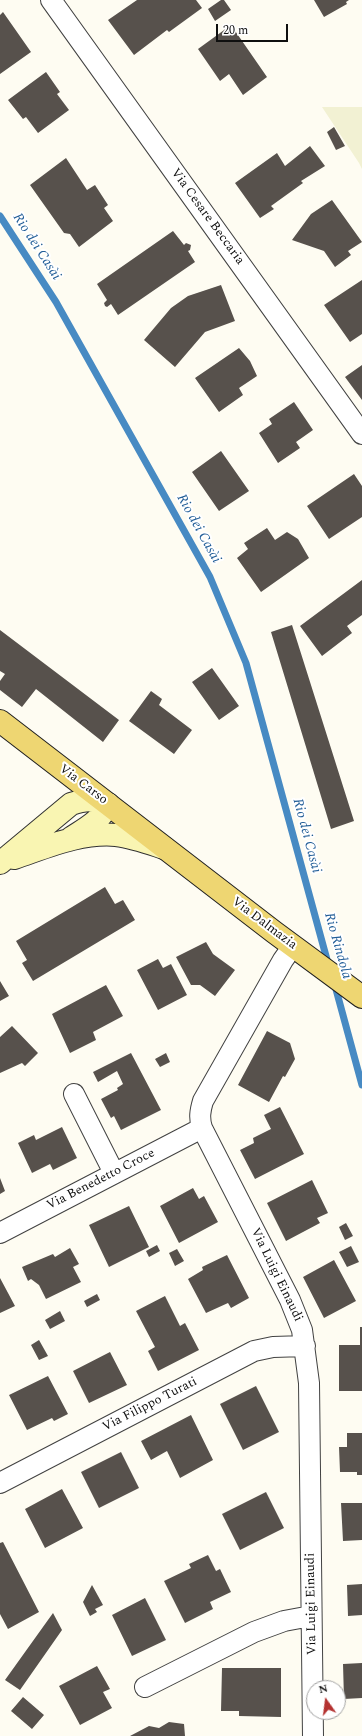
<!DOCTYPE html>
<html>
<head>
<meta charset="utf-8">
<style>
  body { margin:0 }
  #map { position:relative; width:362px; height:1736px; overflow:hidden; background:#fefcf2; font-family:Spectral,serif }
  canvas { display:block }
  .north { position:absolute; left:306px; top:1680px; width:40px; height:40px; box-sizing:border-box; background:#fff; border:1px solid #9f9f9f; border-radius:50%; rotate:346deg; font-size:11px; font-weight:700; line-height:16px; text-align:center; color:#0f0f0f }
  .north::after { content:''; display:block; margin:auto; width:14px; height:18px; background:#b43231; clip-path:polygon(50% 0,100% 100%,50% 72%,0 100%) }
  .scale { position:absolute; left:216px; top:24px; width:72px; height:18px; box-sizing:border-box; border:2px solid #0f0f0f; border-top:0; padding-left:5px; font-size:12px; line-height:14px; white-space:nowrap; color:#0f0f0f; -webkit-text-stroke:3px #fff; paint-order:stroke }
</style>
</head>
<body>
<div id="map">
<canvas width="362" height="1736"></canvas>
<div class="north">N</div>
<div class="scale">20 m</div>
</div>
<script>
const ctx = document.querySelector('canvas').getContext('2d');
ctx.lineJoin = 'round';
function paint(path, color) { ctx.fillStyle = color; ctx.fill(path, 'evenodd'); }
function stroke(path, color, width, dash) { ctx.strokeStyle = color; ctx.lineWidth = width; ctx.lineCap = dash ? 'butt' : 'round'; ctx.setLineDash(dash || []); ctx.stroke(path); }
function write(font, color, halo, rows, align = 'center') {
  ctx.font = font + ' Spectral,serif'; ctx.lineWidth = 4; ctx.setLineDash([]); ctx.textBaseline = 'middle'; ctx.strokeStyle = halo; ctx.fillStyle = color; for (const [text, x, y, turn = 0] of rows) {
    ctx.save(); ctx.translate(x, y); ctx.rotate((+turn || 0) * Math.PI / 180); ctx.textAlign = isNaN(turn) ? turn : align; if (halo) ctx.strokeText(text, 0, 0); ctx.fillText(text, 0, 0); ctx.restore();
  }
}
paint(new Path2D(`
  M322,107H362V169L359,163Z`), '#f2f1d3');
stroke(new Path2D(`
  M0,216L56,302L210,577L246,663L329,967
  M334,982L362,1085`), '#478ac3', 7);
paint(new Path2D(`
  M137,0H196L202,8L169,32L167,30L134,55L108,20Z
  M221,0H224L231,10L215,21L208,9Z
  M314,0H349L346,2L347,4L324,17Z
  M3,12L31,52L0,74V15Z
  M231,25L267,77L243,95L229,74L220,81L198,49Z
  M46,72L60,92L57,94L69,110L38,133L26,117L23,119L8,100Z
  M334,127L345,146L336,150L327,132Z
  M310,146L325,166L301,181L303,183L271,206L274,209L260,218L235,183L277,153L285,166Z
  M66,158L87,190L95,185L108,205L104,208L113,221L79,247L70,234L64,233L30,185Z
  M332,200L362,242L348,251L351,255L335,267L324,251L292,240L311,214Z
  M173,231L184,245L186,243L191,245L190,250L188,251L195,262L118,315L111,304L107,307L105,306L104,303L107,300L97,284Z
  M362,280V334L350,342L324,305Z
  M221,285L235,321L205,332L175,367L144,340L171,308L188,296Z
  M239,348L250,361L257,376L239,388L243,395L219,412L195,378Z
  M362,365V400L345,377Z
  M294,402L313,430L296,442L300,448L278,463L259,433L272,424L269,419Z
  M221,451L249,491L219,511L192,472Z
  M354,474L362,486V517L329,539L307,506Z
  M267,528L275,540L287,532L298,539L309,558L261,592L237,558L248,549L244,543Z
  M362,580V615L347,626L352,633L322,656L300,626Z
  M292,625L354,821L331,829L271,632Z
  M0,630L119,720L103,742L36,689L22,707L0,690V681L5,674L0,671Z
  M212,668L239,706L219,720L192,682Z
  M151,691L162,699L159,705L192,730L174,754L129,721Z
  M105,887L115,904L123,900L135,920L33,981L22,963L27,960L16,941Z
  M206,942L213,954L235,970L215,996L200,985H191L176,957Z
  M158,959L163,968L171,964L187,995L158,1010L137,970Z
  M0,981L9,996L0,1001Z
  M106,985L123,1016L93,1032L96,1040L70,1053L52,1014Z
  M12,1026L38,1053L25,1066L22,1063L0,1073V1037Z
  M267,1031L290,1043L295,1059L285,1077L283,1076L269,1102L238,1085Z
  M131,1053L161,1110L121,1130L114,1116L111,1118L101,1099L118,1090L117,1088L123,1084L117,1071L98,1082L93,1072Z
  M166,1053L170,1062L160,1067L155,1059Z
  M280,1107L304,1154L255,1179L240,1150L254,1143L253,1138L271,1129L264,1115Z
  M62,1127L77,1158L53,1170L50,1164L32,1173L18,1143L34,1135L36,1140Z
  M0,1178L5,1191L0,1194Z
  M312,1180L328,1213L317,1218L320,1223L286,1241L267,1203Z
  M193,1188L199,1199L204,1196L218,1222L179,1243L160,1206Z
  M129,1206L149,1247L109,1267L89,1225Z
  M346,1223L353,1236L345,1240L339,1227Z
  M157,1245L160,1251L149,1257L146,1251Z
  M351,1246L359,1262L347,1267L339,1252Z
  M70,1248L79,1264L73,1267L81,1282L46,1299L39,1285L31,1279L28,1281L22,1267L53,1254L55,1257Z
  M177,1249L184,1261L175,1266L169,1253Z
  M227,1255L249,1298L231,1308L228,1303L206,1313L188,1279L203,1270L202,1267Z
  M334,1260L356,1301L324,1318L303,1277Z
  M0,1278L15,1306L0,1313Z
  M97,1294L100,1300L87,1307L84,1301Z
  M165,1296L180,1326L185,1323L199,1350L158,1371L148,1351L155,1347L136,1311Z
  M60,1311L65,1321L50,1329L45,1320Z
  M360,1327H362V1391H339V1345H360Z
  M39,1340L48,1356L39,1360L31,1345Z
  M110,1352L127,1385L89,1403L73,1371Z
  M48,1376L68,1414L54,1421L52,1418L27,1430L9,1395Z
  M256,1386L279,1432L243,1450L220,1404Z
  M191,1415L213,1460L180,1478L167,1451L151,1460L141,1441Z
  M347,1433H362V1475H357V1472H340L339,1447H347Z
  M121,1452L139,1488L99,1508L81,1472Z
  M62,1489L83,1528L45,1548L25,1509Z
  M266,1492L284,1528L240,1550L222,1514Z
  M341,1503H362V1540L343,1541Z
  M3,1542L39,1612L8,1629L0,1614V1543Z
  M208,1555L216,1571L220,1569L231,1592L210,1602L213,1609L185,1623L164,1581L191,1568L189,1564Z
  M362,1584V1615L348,1616L347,1585Z
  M92,1585L103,1605L95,1609L97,1612L90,1616L83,1602Z
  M145,1598L166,1640L132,1656L112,1615Z
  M53,1613L62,1630L20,1690L5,1680Z
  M362,1663V1698L344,1699L343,1664Z
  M97,1666L110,1689L103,1692L112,1708L80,1725L59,1686Z
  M222,1668H281V1717L239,1716V1711H221Z
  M23,1697L44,1715L32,1729L11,1711Z
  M169,1722L184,1724L185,1736H130L149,1726L159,1728Z`), '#57514c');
const minor = new Path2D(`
  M51,0L362,434
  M293,946L283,960L203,1101C200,1111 199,1118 202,1128L290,1300L302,1330L309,1383L313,1736
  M74,1094L114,1173
  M0,1233L202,1128
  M0,1483L254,1351L273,1347L305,1346
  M145,1687L254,1632L284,1621L311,1616`);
const secondary = new Path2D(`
  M14,858C47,847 80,832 116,835C133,837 149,843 164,848
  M0,863L71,804C86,799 92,799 108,804C101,821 86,828 71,838`);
const primary = new Path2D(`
  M0,721L274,932L362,997`);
stroke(minor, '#424242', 22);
stroke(secondary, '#313131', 24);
stroke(primary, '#202020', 24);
stroke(minor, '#fff', 20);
stroke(secondary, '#f9f5b2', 22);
stroke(primary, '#eed672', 22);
write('13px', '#0f0f0f', '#fff', [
  ["Via Cesare Beccaria",207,217,54],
  ["Via Carso",83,785,37],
  ["Via Dalmazia",264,924,37],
  ["Via Benedetto Croce",101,1180,-27],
  ["Via Luigi Einaudi",276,1275,64],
  ["Via Filippo Turati",150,1405,-27],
  ["Via Luigi Einaudi",312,1604,-91]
]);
write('italic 14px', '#215d97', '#fff', [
  ["Rio dei Casài",36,247,57],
  ["Rio dei Casài",198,529,61],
  ["Rio dei Casài",306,836,75],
  ["Rio Rindola",337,946,74]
]);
</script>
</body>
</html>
